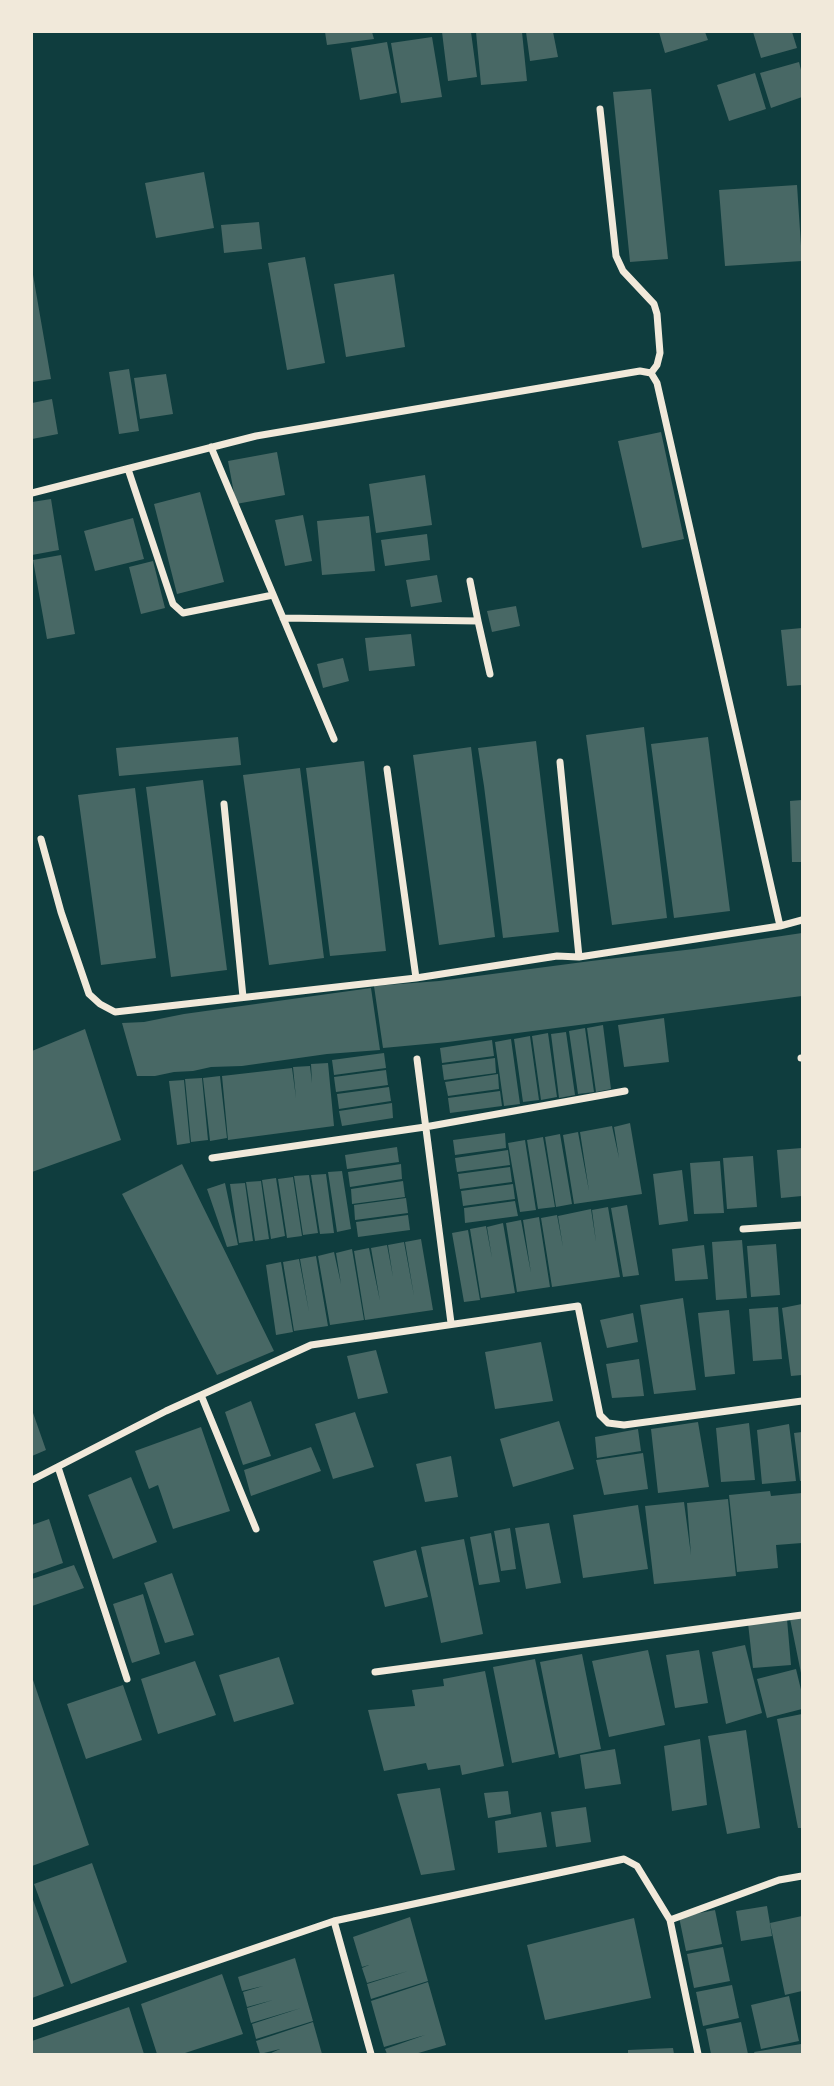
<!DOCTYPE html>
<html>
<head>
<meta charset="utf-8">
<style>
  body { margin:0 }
  #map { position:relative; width:834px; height:2086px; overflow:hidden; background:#0f3d3e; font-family:Mulish,sans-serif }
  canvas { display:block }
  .frame { position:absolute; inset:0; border:33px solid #f1e9da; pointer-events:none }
</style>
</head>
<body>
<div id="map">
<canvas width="834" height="2086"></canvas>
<div class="frame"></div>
</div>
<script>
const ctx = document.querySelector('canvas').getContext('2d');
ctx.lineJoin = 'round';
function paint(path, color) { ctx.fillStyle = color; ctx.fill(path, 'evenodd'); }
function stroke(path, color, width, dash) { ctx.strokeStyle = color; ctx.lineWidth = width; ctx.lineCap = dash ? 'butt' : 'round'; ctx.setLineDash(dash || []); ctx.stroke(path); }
paint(new Path2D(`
  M325,32H372L374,39L327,45Z
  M442,32H471L477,77L448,81Z
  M476,32H522L527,81L481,85Z
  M526,32H553L558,57L530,61Z
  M659,32H705L708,40L665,53Z
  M753,32H792L797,48L761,58Z
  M432,37L442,97L401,103L391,43Z
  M387,42L397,93L360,100L351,48Z
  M799,62L802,74V97L771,108L760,73Z
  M755,73L766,109L729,121L717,85Z
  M651,89L668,259L630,262L613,92Z
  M204,172L214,228L156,238L145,183Z
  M797,185L802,261L725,266L719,190Z
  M259,222L262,249L224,253L221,225Z
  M305,257L325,363L287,370L268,263Z
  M32,269L51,379L32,382Z
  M394,274L405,347L346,357L334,284Z
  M129,369L139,431L119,434L109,372Z
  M166,374L173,414L140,419L134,378Z
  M52,399L58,434L32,439V403Z
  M661,432L684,539L642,548L618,441Z
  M277,452L285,495L236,504L228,461Z
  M425,475L432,525L376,533L369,484Z
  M200,492L224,582L177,594L154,504Z
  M51,499L59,550L32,555V502Z
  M303,515L312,561L285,566L275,520Z
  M369,516L375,571L322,575L317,521Z
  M133,518L144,559L95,571L84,531Z
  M427,534L430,560L385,566L381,540Z
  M61,555L75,634L47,639L33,560Z
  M153,561L165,608L141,614L129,567Z
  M437,575L442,602L411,607L406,580Z
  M516,606L520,626L492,632L487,611Z
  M802,628V685L787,686L781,630Z
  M411,634L415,666L369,671L365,638Z
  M343,658L349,681L323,688L317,664Z
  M644,727L667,918L612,925L586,735Z
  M238,737L241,765L119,776L116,748Z
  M708,737L730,911L674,918L651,744Z
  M536,741L559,932L503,938L484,786L478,748Z
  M471,747L495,937L439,945L413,755Z
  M364,761L386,951L330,956L306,768Z
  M300,768L324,958L269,965L243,775Z
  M203,780L227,970L171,977L146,787Z
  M135,788L156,958L101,965L78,795Z
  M802,800V862H792L790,801Z
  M802,933V996L448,1042L383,1048L374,986L439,981L591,961L694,949Z
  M371,988L380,1050L327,1054L242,1066L211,1067L193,1071L174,1072L155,1076H137L122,1023L144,1022L184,1014Z
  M664,1018L669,1062L624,1067L618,1025Z
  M603,1025L611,1089L596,1092L587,1028Z
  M585,1028L594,1092L578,1094L569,1031Z
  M85,1029L121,1140L32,1172V1051Z
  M566,1032L575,1095L559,1098L551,1034Z
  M548,1033L557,1097L541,1100L532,1036Z
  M530,1036L539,1100L523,1102L514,1039Z
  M511,1039L520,1104L504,1106L495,1042Z
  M492,1040L494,1056L442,1063L440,1048Z
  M384,1053L386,1068L334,1075L332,1060Z
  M495,1058L496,1073L444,1080L442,1065Z
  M328,1063L334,1126L228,1140L222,1076L292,1068L296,1098L293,1067L310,1066L312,1083L311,1064Z
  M386,1070L388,1085L336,1092L334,1077Z
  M498,1074L499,1089L448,1096L445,1082Z
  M220,1076L227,1138L210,1141L203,1078Z
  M202,1078L208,1140L191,1142L185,1079Z
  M184,1080L190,1143L177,1145L169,1081Z
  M389,1087L391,1101L339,1109L337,1094Z
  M500,1091L502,1106L450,1113L448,1098Z
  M392,1103L393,1118L342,1126L339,1111Z
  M630,1123L642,1194L574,1204L563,1135L578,1132L589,1191L580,1132L612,1126L619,1158L614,1127Z
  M505,1133L506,1148L455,1155L453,1140Z
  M560,1134L572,1204L556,1207L545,1137Z
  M543,1137L555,1207L538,1209L527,1140Z
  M525,1140L536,1210L520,1212L508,1143Z
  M397,1147L399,1162L347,1169L345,1155Z
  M802,1148V1196L781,1198L777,1150Z
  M508,1150L510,1165L457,1172L455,1158Z
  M753,1156L757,1207L727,1209L723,1158Z
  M720,1161L724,1213L694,1214L690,1163Z
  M182,1164L274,1351L217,1375L122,1194Z
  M401,1164L402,1179L350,1187L348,1172Z
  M510,1167L512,1182L460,1189L458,1174Z
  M682,1170L688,1221L659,1225L653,1174Z
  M342,1171L351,1229L337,1232L328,1172Z
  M326,1174L334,1233L320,1234L311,1175Z
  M309,1175L318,1233L303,1235L294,1176Z
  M293,1177L302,1236L287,1238L278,1179Z
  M276,1178L285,1236L271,1239L262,1180Z
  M261,1181L269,1239L255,1241L246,1182Z
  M403,1181L405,1197L352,1204L351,1189Z
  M225,1183L238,1245L227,1247L207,1189Z
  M245,1183L253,1241L239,1243L230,1184Z
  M513,1184L515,1199L463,1206L461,1191Z
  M406,1198L408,1213L355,1220L354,1205Z
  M515,1201L518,1216L465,1223L464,1208Z
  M627,1205L639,1275L623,1277L611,1208Z
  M608,1207L620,1277L552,1287L541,1218L557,1215L563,1247L558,1216L591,1209L596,1242L592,1210Z
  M408,1215L410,1230L358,1237L356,1222Z
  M539,1217L550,1287L517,1292L506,1223L521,1220L531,1273L523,1220Z
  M503,1223L515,1293L481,1298L470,1229L486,1226L492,1258L487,1227Z
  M468,1230L480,1300L464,1302L452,1233Z
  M421,1239L433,1310L365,1320L354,1251L369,1248L380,1301L371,1248L387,1245L393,1277L388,1245L404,1242L414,1296L405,1242Z
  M742,1240L747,1298L716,1300L712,1242Z
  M776,1244L780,1295L751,1297L747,1246Z
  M704,1245L708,1279L675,1281L672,1249Z
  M352,1249L364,1320L330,1325L318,1256L334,1252L341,1284L336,1253Z
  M316,1256L328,1326L294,1331L283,1262L299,1259L309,1312L300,1259Z
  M281,1262L293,1332L276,1335L266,1265Z
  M683,1298L696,1390L654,1394L640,1305Z
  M802,1304V1375L791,1376L782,1308Z
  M778,1307L782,1359L753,1361L749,1309Z
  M729,1310L735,1374L705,1377L698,1313Z
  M633,1313L638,1342L607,1348L600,1320Z
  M541,1342L553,1401L495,1409L485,1352Z
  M376,1350L388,1393L358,1399L347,1356Z
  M639,1359L644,1396L612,1398L606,1364Z
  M251,1401L271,1456L243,1465L225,1412Z
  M32,1410L46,1450L32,1456Z
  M355,1412L374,1467L333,1479L315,1424Z
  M559,1421L574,1469L513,1487L500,1439Z
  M698,1422L709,1487L658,1493L651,1429Z
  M749,1423L755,1480L721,1482L716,1428Z
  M789,1424L796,1481L762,1484L757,1430Z
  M201,1427L230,1511L173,1529L158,1485L149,1489L135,1451Z
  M638,1429L641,1451L597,1458L595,1437Z
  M802,1432V1481H800L794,1433Z
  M311,1447L321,1471L251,1496L244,1470Z
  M643,1453L648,1489L604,1495L596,1460Z
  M451,1456L458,1497L425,1502L416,1464Z
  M131,1477L157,1542L113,1559L88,1495Z
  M770,1491L771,1496L802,1493V1543L776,1545L778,1568L737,1572L729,1495Z
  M728,1499L736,1576L654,1584L645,1506L684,1502L691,1555L687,1503Z
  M638,1505L648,1569L583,1578L573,1515Z
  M49,1519L63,1563L32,1574V1525Z
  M549,1523L561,1583L526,1589L515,1528Z
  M510,1528L516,1569L501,1571L494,1531Z
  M491,1533L500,1582L479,1585L470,1537Z
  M464,1539L483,1634L441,1643L421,1547Z
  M416,1550L428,1597L385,1607L373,1561Z
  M74,1565L84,1588L32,1606V1579Z
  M172,1573L194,1635L165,1643L144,1583Z
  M143,1594L160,1654L132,1663L113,1604Z
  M802,1617V1673H801L790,1619Z
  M787,1619L791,1665L753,1668L748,1623Z
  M745,1645L762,1713L726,1724L712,1652Z
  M648,1650L665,1725L609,1737L592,1661Z
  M699,1650L708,1703L675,1708L666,1655Z
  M582,1654L601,1749L559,1758L540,1662Z
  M279,1657L294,1704L234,1722L219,1675Z
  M535,1659L555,1754L512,1763L493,1667Z
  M195,1661L216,1715L158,1734L141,1679Z
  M796,1669L802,1694V1709L767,1718L757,1679Z
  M485,1671L504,1766L462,1775L460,1765L428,1770L426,1763L384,1771L368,1710L415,1706L412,1690L444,1686L443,1679Z
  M32,1677L89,1845L32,1866Z
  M123,1685L142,1740L86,1759L67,1704Z
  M802,1714V1828H798L777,1719Z
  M746,1730L760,1828L727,1834L708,1736Z
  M700,1739L707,1805L672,1811L664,1746Z
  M615,1749L621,1784L585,1789L580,1755Z
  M440,1788L455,1870L421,1875L397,1794Z
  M508,1791L511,1814L488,1818L484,1793Z
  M586,1807L591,1842L556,1847L551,1812Z
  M541,1812L547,1847L498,1853L495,1821Z
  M92,1863L127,1962L71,1984L34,1884Z
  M32,1897L64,1986L32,1998Z
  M767,1906L772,1936L741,1941L736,1911Z
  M715,1910L722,1944L686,1951L679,1917Z
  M802,1916V1991L785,1995L770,1923Z
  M410,1917L428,1981L371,1999L367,1984L408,1971L367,1983L362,1968L369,1965L362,1967L353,1937Z
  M634,1918L651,1998L545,2020L527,1945Z
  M723,1947L730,1981L694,1988L687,1954Z
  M295,1958L313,2021L256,2039L252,2024L301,2008L251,2023L247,2008L273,2000L247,2007L243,1992L263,1986L242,1991L238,1977Z
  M222,1974L243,2034L182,2054H157L141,2004Z
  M428,1982L446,2045L415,2054H387L385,2049L425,2035L384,2047L371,2001Z
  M732,1985L739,2018L703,2026L696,1992Z
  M789,1996L799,2041L761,2049L751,2005Z
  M129,2007L144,2054H32V2041Z
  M313,2022L322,2054H269L280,2049L260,2054L256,2041Z
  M741,2022L748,2054H711L706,2029Z
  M801,2044L802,2054H755L754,2052Z
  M673,2048L674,2054H628V2050Z`), '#486865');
stroke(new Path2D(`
  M600,109L616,256L623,271L654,304L657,314L660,353L657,365L651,373
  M211,447L334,739
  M128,469L173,604L183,613L273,595
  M32,493L256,436L640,371L651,373L657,383L780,926
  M470,581L478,621
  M283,618L478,621L490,674
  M560,762L579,957
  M387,769L416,978
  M224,804L243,997
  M41,839L61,912L89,994L100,1004L115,1012L416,978L557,956L579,957L780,926L802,920
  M801,1058H802
  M417,1059L451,1323
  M212,1158L425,1127L625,1091
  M743,1229L802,1225
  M201,1395L256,1529
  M58,1467L127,1679
  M32,1480L166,1411L311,1345L578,1306L600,1415L608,1423L624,1425L802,1401
  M375,1672L802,1615
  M670,1920L779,1880L802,1876
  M334,1921L371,2054
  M32,2024L334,1921L624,1859L637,1866L670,1920L698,2054`), '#f1e9da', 7);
</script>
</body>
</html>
